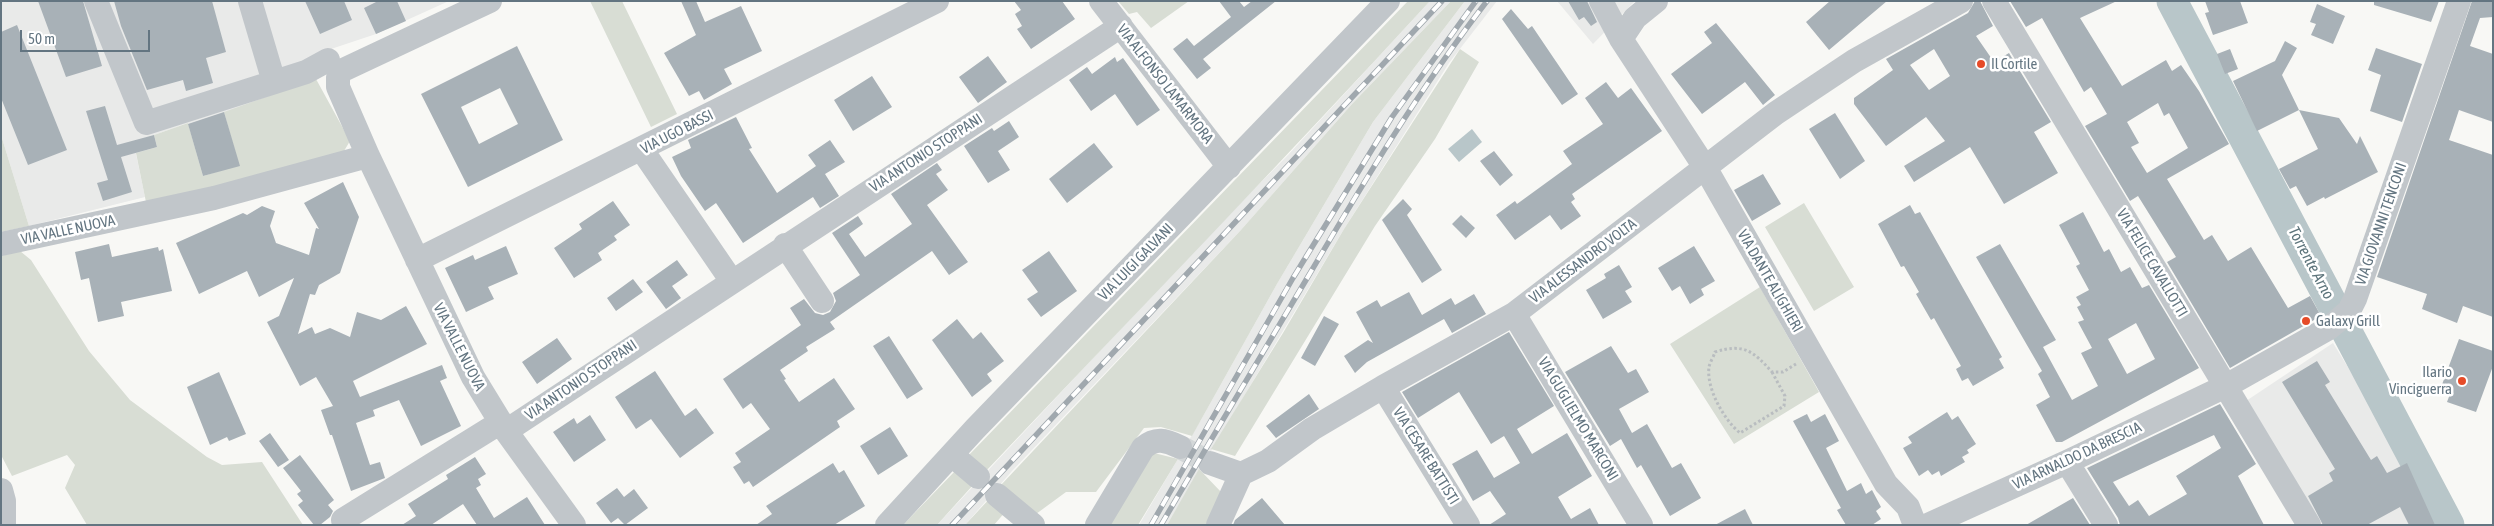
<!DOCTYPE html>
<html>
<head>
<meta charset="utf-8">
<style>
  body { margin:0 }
  #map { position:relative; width:2494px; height:526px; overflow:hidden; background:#f8f8f5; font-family:"Asap Condensed",sans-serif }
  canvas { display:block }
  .frame { position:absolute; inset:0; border:2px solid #637581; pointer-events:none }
  .scale { position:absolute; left:20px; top:30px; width:130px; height:22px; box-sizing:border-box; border:2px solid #637581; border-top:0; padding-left:6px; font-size:15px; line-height:18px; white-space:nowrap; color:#637581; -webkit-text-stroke:4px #fff; paint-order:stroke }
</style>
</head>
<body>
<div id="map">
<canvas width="2494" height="526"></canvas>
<div class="frame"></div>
<div class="scale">50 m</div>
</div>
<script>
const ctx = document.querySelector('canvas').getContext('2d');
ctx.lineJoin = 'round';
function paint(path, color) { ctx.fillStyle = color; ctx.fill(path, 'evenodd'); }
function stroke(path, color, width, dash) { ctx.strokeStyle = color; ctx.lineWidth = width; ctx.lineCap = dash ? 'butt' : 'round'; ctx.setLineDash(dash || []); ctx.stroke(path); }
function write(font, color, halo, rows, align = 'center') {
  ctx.font = font + ' "Asap Condensed",sans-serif'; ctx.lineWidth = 5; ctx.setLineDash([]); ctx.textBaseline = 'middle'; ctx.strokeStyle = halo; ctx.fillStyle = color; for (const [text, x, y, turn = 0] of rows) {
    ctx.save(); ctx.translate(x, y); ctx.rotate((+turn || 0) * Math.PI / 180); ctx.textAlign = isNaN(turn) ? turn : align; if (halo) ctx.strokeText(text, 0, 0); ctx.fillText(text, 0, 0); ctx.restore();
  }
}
paint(new Path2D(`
  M1,1H449L376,34L319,53L240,166L203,176L188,123L154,135L157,147L136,154L145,197L29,226L1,135Z
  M1430,1H1451L1352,104L1240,231L1012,471L965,525H937L1196,248L1288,155Z
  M1465,1H1497L1449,63L1344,229L1167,525H1139L1202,418L1277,284L1373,122Z
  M1557,1H1635L1593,44Z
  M2333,343L2407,463L2435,525H2322L2246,401Z`), '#e9eae9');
paint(new Path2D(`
  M590,1H622L677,114L651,127Z
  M1118,1H1189L1151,28L1137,12L1129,14Z
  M1408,1H1430C1284,160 1134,315 986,471L968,456Z
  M1451,1H1465L1373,122L1277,284L1192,436L1161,427L1144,428L1096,492H1066L1036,514L1001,485L1240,231L1352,104Z
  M1460,49L1479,62L1435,139L1375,226L1235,456L1211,449L1283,333L1344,229Z
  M316,79L350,141L344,151L147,207L136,153L157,147L154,135L188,123L203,176L239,165L224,112Z
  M1,135L29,226L1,232Z
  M1804,203L1854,287L1814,311L1765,227Z
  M20,251L31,260L89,351L130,400L207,457L222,465L262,462L303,525H87L65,488L75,465L67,455L12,476L1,455V256Z
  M1760,287L1819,392L1734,444L1670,344Z
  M1150,452L1178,459L1138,525H1108Z
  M1199,469L1222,493L1207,525H1167Z
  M956,470L974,484L937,525H903Z
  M992,496L1006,511L994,525H965Z`), '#d8ddd4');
paint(new Path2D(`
  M1472,129L1482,142L1459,162L1448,149Z`), '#b8c6c9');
stroke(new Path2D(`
  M2172,1L2449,525`), '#b8c6c9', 31);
paint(new Path2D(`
  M38,1H83L102,66L66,77Z
  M114,1H212L226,52L206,58L213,83L186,91L183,80L147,90L121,26Z
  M305,1H344L352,20L320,34Z
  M378,1H397L406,21L376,34L364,8Z
  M681,1H696L705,22L741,6L762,51L724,69L732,84L704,100L699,91L689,96L664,53L696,35Z
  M1014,1H1062L1075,19L1031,49L1017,29L1022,26L1015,14L1021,10Z
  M1219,1H1239L1244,7L1252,1H1276L1203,59L1211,68L1197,79L1173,49L1187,38L1194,46L1231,17Z
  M1568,1H1587L1597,22L1591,26L1584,17L1579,20Z
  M1830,1H1887L1829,50L1806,22Z
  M1975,1H1980L1993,26L1976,36L1994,62L2009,53L2051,122L2034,132L2058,173L2004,204L1970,147L1914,182L1904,166L1945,141L1926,117L1886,146L1854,104V98L1893,70L1886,59L1968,13ZM1934,49L1950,76L1929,90L1910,65Z
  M2010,1H2117L2080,18L2122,86L2166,60L2172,71L2181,65L2199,91L2229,144L2167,179L2204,240L2212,235L2228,261L2251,247L2288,308L2310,296L2321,316L2230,368L2167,262L2176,257L2138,196L2130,201L2085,126L2107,114L2091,87L2084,92L2042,18L2026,27ZM2158,103L2164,116L2169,113L2188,148L2147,173L2131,147L2139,143L2127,122Z
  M2205,1H2240L2248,23L2213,35L2205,13L2209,12Z
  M2374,1H2439L2431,22L2374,5Z
  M2472,1H2493V17L2480,18L2470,46L2493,54V122L2459,110L2449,140L2493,155V317L2463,306L2457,323L2422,309L2427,294L2377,277Z
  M2317,4L2345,16L2333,44L2311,35L2316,24L2310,22Z
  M1511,9L1528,29L1532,26L1578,94L1562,105L1502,19Z
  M1716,23L1775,95L1763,105L1745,82L1702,114L1671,74L1712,43L1704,32Z
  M17,25L67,150L28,165L1,98V32Z
  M2285,41L2297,48L2282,75L2299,110L2257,131L2233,81L2275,61Z
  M517,46L563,140L468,187L421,94ZM500,88L518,124L479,144L461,107Z
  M2376,48L2422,64L2402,122L2370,111L2381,75L2368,70Z
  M2230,49L2238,69L2225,74L2217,54Z
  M988,56L1007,82L978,103L959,77Z
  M1115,57L1117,62L1123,58L1160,110L1137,126L1115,94L1091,111L1069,80L1087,67L1092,74Z
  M872,76L892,107L853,131L834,100Z
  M1606,82L1618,98L1631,88L1662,131L1572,194L1575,199L1571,202L1581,216L1561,230L1550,215L1515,240L1496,215L1515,201L1517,204L1572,164L1563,151L1603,124L1585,98Z
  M105,106L117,145L154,135L157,147L121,157L132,192L103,201L97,183L108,180L86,111Z
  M2299,110L2339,118L2357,144L2360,136L2378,172L2325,199L2324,197L2307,206L2296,186L2290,189L2279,169L2318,149Z
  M224,112L240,166L203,176L188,124Z
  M1835,113L1865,161L1840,179L1809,129Z
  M736,117L752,148L749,149L777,193L816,166L808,155L830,140L845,162L825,174L839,196L820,208L813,197L743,243L716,203L705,211L681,176L672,157L691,148L688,140Z
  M1009,121L1019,137L998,151L1010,170L988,183L964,146L992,128L994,131Z
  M1094,143L1113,167L1067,203L1049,179Z
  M1494,151L1513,175L1500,186L1480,161Z
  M937,163L942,170L936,174L948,190L927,205L968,262L949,275L932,251L830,322L835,329L806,347L808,351L780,370L786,379L784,380L799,402L834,378L855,409L837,421L840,427L753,487L749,481L744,484L733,467L741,462L735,453L770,429L751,403L743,409L723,379L801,325L790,308L804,299L815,313L823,315L830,312L836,301L833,293L860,275L832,233L858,216L863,224L849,234L865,257L912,224L891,194Z
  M1763,174L1781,204L1752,221L1734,190Z
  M343,182L359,217L340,273L319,285L315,295L310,294L298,334L312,327L315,334L330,328L350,337L357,312L381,320L406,306L427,344L353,381L360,397L442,365L447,378L440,381L461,426L421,446L399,400L373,410L375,416L356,423L370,465L380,462L385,478L351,491L332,435H330L321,410L333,406L316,377L300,386L267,322L279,316L294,278L259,297L247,271L199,294L176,243L243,213L247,215L262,206L275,211L270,226L276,243L309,255L316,228L319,229L304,203Z
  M1403,199L1412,209L1407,215L1442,270L1422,283L1382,220Z
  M613,201L630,225L614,236L617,240L598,253L602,260L574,278L554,248L582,229L579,224Z
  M1910,205L1915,214L1920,212L2002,357L1999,359L2004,368L1973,386L1968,378L1962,381L1956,369L1961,366L1934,318L1931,320L1916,294L1919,292L1904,266L1901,267L1878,224Z
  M2083,212L2104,252L2109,249L2121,272L2130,267L2142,288L2149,285L2199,368L2062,442H2056L2036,405L2050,397L2038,374L2042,371L1976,257L2000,244L2056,340L2043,347L2072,400L2098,386L2081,353L2092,348L2078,322L2084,320L2077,307L2081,305L2076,297L2089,290L2076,266L2080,264L2059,225ZM2136,323L2155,359L2127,374L2108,339Z
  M1461,215L1475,228L1466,238L1452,224Z
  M109,244L112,257L158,247L159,251L163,249L172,291L121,302L124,316L98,322L89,278L81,280L75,252Z
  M506,246L518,274L488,287L494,299L466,312L445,268L473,255L475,260Z
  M1694,246L1715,281L1701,289L1704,295L1690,304L1680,286L1672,291L1658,268Z
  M1049,251L1077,291L1041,317L1027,299L1038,292L1022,270Z
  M677,260L688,275L672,286L681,298L666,309L646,282Z
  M1619,265L1632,287L1625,291L1632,302L1603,319L1586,290L1606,278L1604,274Z
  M633,279L643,292L616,311L607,298Z
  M1409,292L1422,315L1451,298L1455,305L1474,294L1486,314L1452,333L1444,319L1367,362L1355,373L1344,356L1368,340L1373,343L1356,312L1377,300L1381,307Z
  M1324,316L1339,324L1315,366L1301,358Z
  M957,319L973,339L981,332L1004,361L987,374L992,381L972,397L932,340Z
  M1509,332L1554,406L1517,429L1532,454L1567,433L1592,476L1558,497L1571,519L1590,508L1599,525H1489L1506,514L1490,491L1473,501L1452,464L1477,450L1494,478L1520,463L1504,436L1491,444L1459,392L1418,418L1402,392Z
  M889,336L923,389L907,399L873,346Z
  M557,338L572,359L537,384L522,362Z
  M2459,339L2493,351V366L2476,412L2447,402L2450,394L2440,390Z
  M1611,346L1628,373L1636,369L1649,392L1619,409L1632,433L1647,424L1672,468L1681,463L1701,498L1670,516L1641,465L1637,468L1621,439L1610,446L1565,372Z
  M2317,361L2330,382L2325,385L2371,460L2377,456L2387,473L2407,463L2435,525H2409L2400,507L2367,525H2323L2308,496L2333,481L2329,473L2335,469L2282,382Z
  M655,371L685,416L696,408L714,433L680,458L651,419L636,429L615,397Z
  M219,372L246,434L229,441L227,437L210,445L187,387Z
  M1309,394L1319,409L1276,438L1266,426Z
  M2220,404L2256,464L2238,476L2264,525H2120L2118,518L2087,468ZM2214,435L2221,448L2176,476L2187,494L2149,516L2138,500L2129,506L2113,482Z
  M1947,412L1952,420L1958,416L1976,444L1967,450L1969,453L1962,457L1965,462L1941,476L1939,471L1932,475L1928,470L1919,476L1903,448L1912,443L1908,437Z
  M1807,414L1811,422L1825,414L1839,441L1826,448L1847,491L1861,483L1866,494L1872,490L1881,507L1876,511L1881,519L1872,525H1846L1837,510L1841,508L1793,421Z
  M590,415L606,440L574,462L553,432L574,418L577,424Z
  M890,427L908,456L878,475L860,446Z
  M270,433L289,460L278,467L259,441Z
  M300,455L334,500L328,505L333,511L330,517L320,525H314L298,505L303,501L297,494L301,491L283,468Z
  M475,457L486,474L478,479L481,485L476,488L494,518L527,497L545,525H477L463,504L431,525H402L416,516L408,504L448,479L446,475Z
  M833,463L839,473L844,470L865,506L834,525H756L772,514L766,506Z
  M617,488L624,497L634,489L648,508L625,525L618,518L611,523L596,503Z
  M1262,498L1285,525H1233L1235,520Z
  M2073,498L2090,525H2026Z
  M1745,509L1753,525H1715Z`), '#a8b1b7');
stroke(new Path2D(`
  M1180,447L1210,463`), '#d3d7d8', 24, [24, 12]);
stroke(new Path2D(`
  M1772,372L1785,396L1784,406L1740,433C1724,420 1706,388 1709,367C1710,362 1714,356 1715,352C1744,343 1753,351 1772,372H1783L1796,364`), '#b9bdc0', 3, [2.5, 2.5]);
stroke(new Path2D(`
  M96,1L146,123L306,72L328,60
  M250,1L274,82
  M490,1L341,71L338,78V87L368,156L473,377L506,431L574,525
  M1101,1L1229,167
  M1601,1L1621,39L1706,169L1886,484L1908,507L1915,525
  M1994,1L2309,525
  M1621,39L1635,18L1656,1
  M642,150L731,280
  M1,244L214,198L368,156
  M785,245L822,301
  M417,260L937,1
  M1514,314L1641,525
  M1383,387L1468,525
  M506,431L1121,26
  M952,455L978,477
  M2067,462L2106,525
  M1210,463L1241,474
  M1,490L4,501V525
  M997,495L1033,525
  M343,520L501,422
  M887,525L975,429L1388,1
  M1097,525L1143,448C1156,437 1165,440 1180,447
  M1218,525L1241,474L1268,461L1312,429L1383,387L1514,314L1776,113L1854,61L1961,1
  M1928,525L2067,462L2226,386L2329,328L2349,311L2355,299L2459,1`), '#c1c6ca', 24);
const rail = new Path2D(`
  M952,525L1442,1
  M1151,525L1293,278L1392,117L1476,1
  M1161,525C1209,443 1257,362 1306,280C1362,185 1419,89 1487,1`);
stroke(rail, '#a0a8ae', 5.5);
stroke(rail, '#fff', 4, [11]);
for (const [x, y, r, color] of [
  [1981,64,5,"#e64b28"],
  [2306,321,5,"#e64b28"],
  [2462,381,5,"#e64b28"]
]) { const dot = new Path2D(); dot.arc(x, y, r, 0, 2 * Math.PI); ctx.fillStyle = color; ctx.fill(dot); stroke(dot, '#fff', 2); }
write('15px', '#637581', '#fff', [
  ["Il Cortile",1991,64],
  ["Galaxy Grill",2316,321],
  ["Ilario",2452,372,"right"],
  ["Vinciguerra",2452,389,"right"]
], 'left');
write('15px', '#637581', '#fff', [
  ["VIA ALFONSO LAMARMORA",1165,84,52],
  ["VIA UGO BASSI",677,132,-27],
  ["VIA ANTONIO STOPPANI",926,153,-33],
  ["VIA GIOVANNI TENCONI",2381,224,-71],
  ["VIA VALLE NUOVA",68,230,-12],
  ["VIA ALESSANDRO VOLTA",1583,261,-37],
  ["VIA LUIGI GALVANI",1136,262,-46],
  ["VIA FELICE CAVALLOTTI",2152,263,59],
  ["VIA DANTE ALIGHIERI",1770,281,60],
  ["VIA VALLE NUOVA",459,347,63],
  ["VIA ANTONIO STOPPANI",581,380,-34],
  ["VIA GUGLIELMO MARCONI",1578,419,59],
  ["VIA CESARE BATTISTI",1426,456,58],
  ["VIA ARNALDO DA BRESCIA",2077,456,-25]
]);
write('italic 16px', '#5e757c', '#fff', [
  ["Torrente Arno",2311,263,62]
]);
</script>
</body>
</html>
